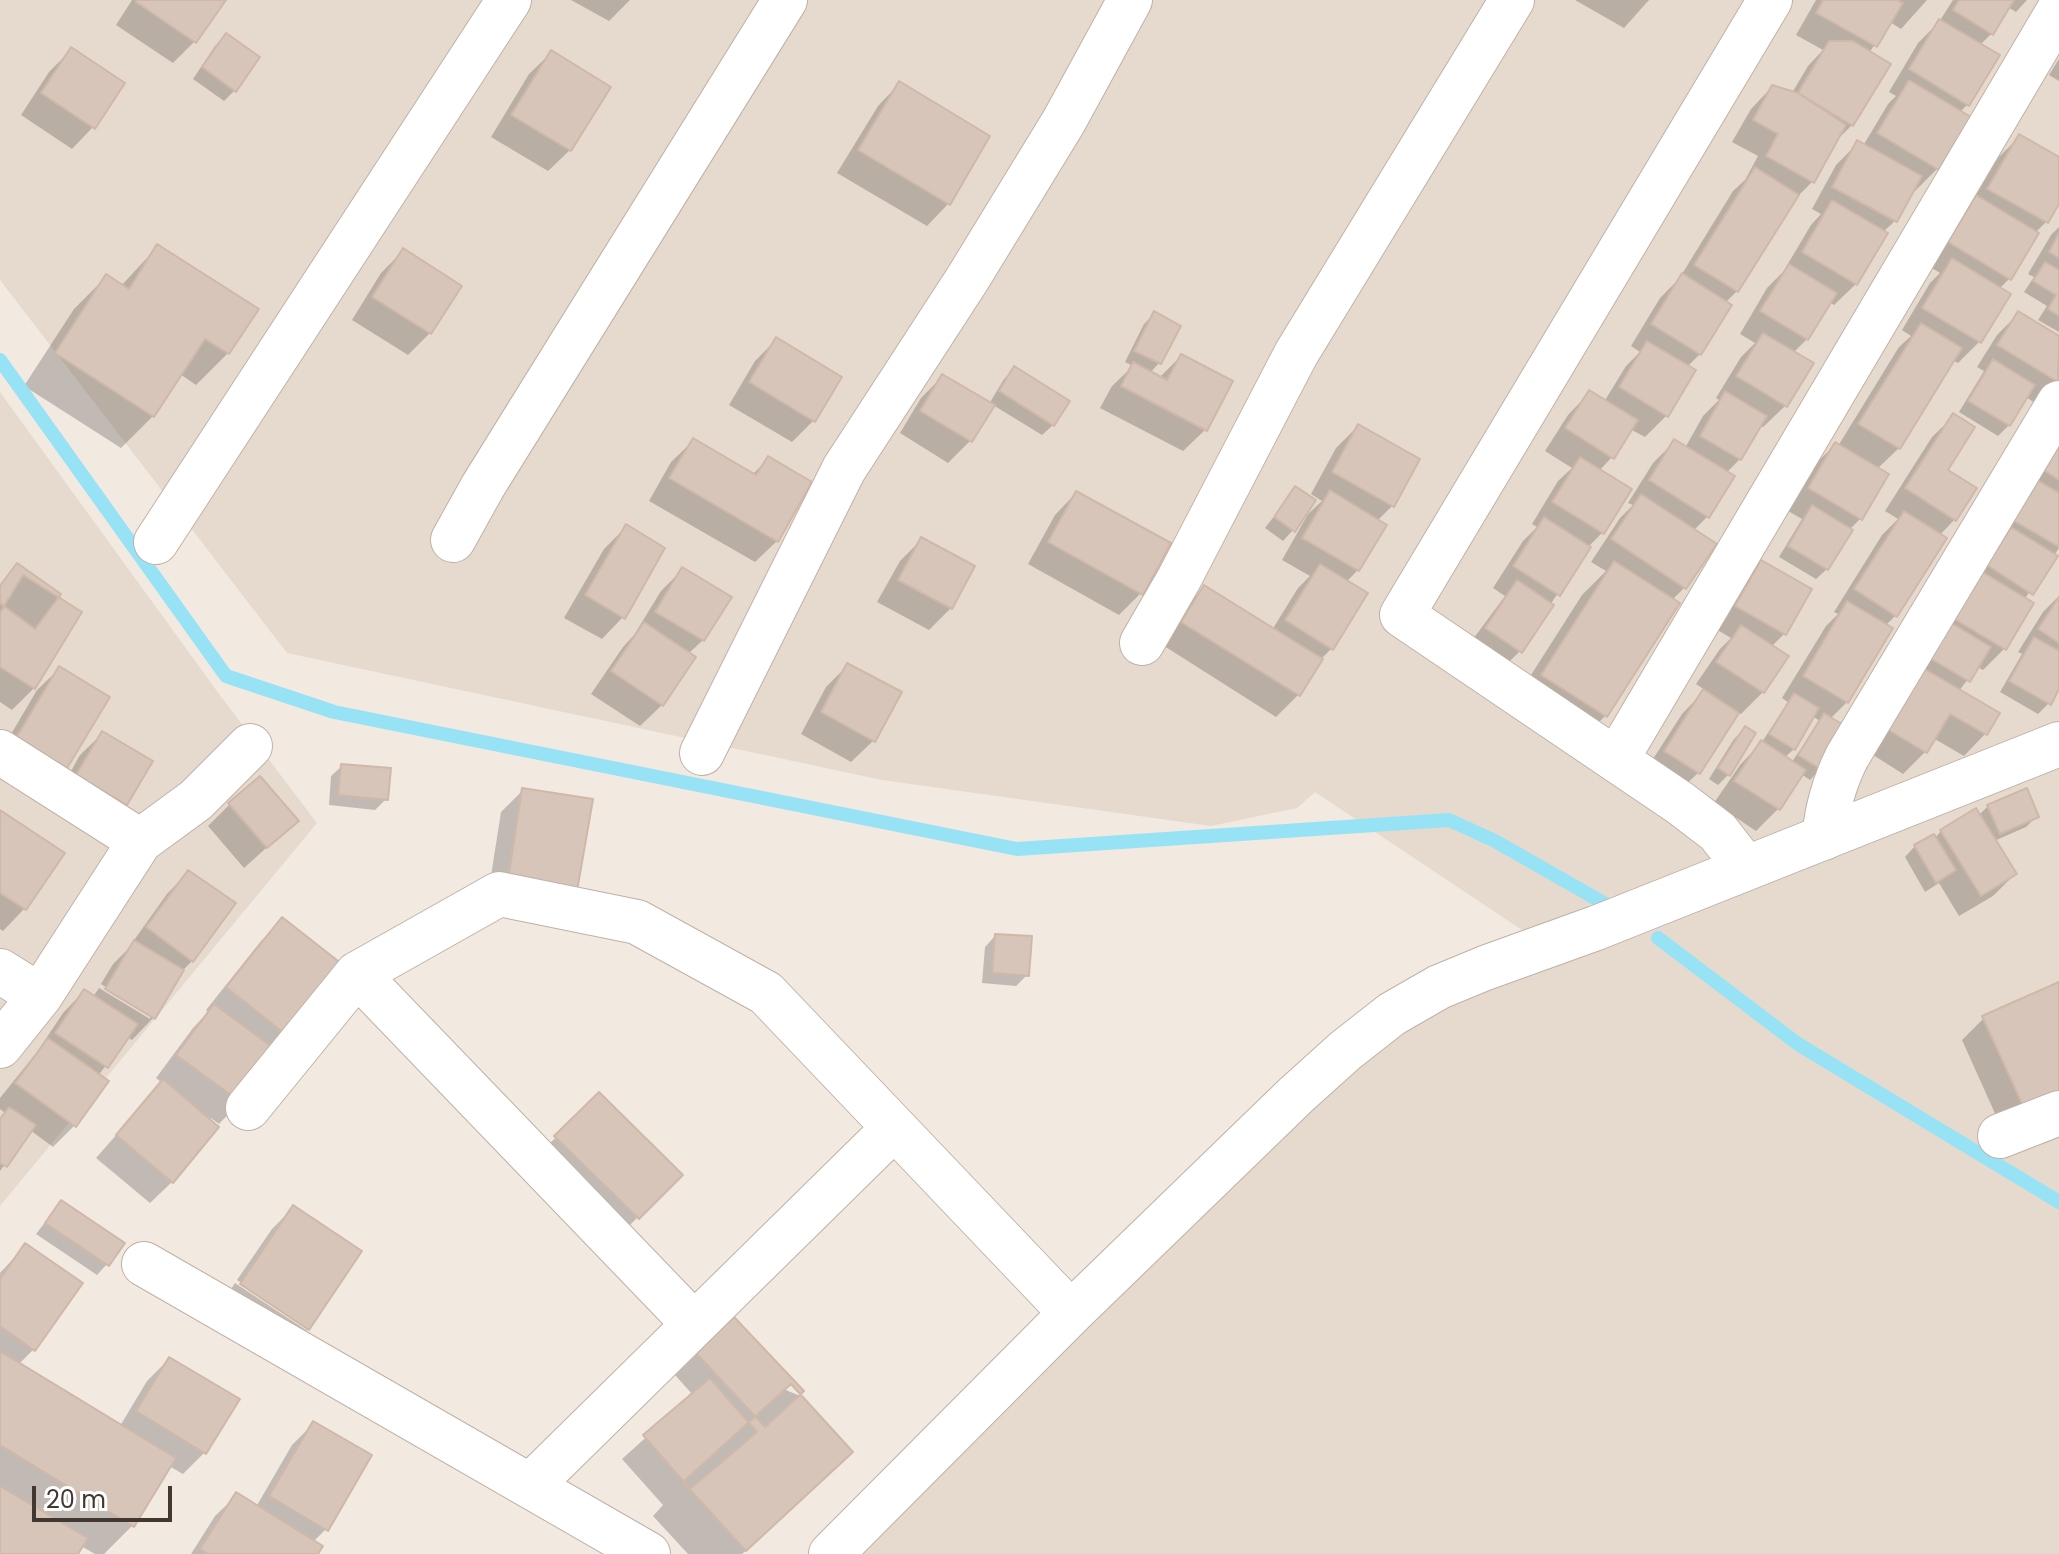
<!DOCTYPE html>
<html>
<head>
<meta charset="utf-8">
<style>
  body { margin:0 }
  #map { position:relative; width:2059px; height:1554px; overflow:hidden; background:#f2e9e1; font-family:Poppins,sans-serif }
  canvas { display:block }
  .scale { position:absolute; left:32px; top:1486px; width:140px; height:36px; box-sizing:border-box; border:4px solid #433831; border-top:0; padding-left:10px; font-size:24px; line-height:28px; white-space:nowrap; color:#433831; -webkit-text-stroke:6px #fff; paint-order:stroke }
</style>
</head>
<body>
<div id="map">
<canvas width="2059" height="1554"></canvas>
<div class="scale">20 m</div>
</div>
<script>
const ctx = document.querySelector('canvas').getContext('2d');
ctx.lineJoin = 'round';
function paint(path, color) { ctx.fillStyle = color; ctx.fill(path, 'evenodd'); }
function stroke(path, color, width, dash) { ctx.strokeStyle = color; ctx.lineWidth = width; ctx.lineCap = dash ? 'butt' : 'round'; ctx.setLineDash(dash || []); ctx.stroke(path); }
paint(new Path2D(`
  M0,0H2059V1554H838L1375,1025L1546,946L1315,792L1297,808L1211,826L882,780L287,653L0,280Z
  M0,392L219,694L317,823L0,1206Z`), '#e6dace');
paint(new Path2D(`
  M132,0H223L194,42L173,63L116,25Z
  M571,0H630L609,21Z
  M1575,0H1649L1624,28Z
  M1816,0H1927L1901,29L1890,22L1869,53L1852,125L1834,143L1812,182L1792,202L1737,291L1725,303L1730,305L1700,354L1687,367L1666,416L1645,437L1630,429L1612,457L1599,471L1602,533L1588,547L1520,651L1498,673L1465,650L1505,596L1493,588L1523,541L1537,527L1532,524L1558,481L1572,468L1545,451L1568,415L1589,393L1604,402L1626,366L1640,352L1631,346L1660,298L1679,279L1733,191L1745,180L1758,156L1732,142L1751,109L1772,87L1792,93L1808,66L1823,50L1796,35Z
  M1953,0H2027L2016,12L2008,7L1991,34L1980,45L1968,104L1959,113L1968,118L1937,169L1915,191L1912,189L1895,221L1883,232L1856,284L1834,305L1829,302L1807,339L1793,353L1785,406L1763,427L1759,425L1740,459L1726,473L1708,516L1693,531L1685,587L1672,600L1677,603L1605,716L1573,748L1510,708L1582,595L1606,571L1591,562L1620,518L1633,505L1628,503L1653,463L1675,441L1685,448L1703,416L1719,400L1716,398L1741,357L1755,343L1740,334L1767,288L1783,272L1811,225L1821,214L1812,209L1836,165L1858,143L1863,146L1888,104L1896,96L1889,92L1918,43L1939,22Z
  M226,35L235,90L224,101L193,79L215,46Z
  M71,50L93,127L72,149L21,115L49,72Z
  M551,53L570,150L548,171L491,137L529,74Z
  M2059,59V81L2049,75Z
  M899,84L948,204L927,226L837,173L878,106Z
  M2020,136L2059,159V200L2046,222L2035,233L2009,279L1999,289L1979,342L1958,363L1952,360L1899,448L1877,469L1860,519L1849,530L1827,569L1816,579L1779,557L1802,519L1788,511L1813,466L1835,445L1838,446L1899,347L1911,336L1902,330L1930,283L1940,273L1927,265L1954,220L1972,202L1998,158Z
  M2059,227V332L2038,320L2047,306L2024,292L2034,277L2028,274L2051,235Z
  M158,246L228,353L196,385L180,374L153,416L121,448L24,386L74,309L106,277L121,286Z
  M403,251L430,333L408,355L352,320L381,273Z
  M1154,314L1159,363L1150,373L1159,378L1181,356L1205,430L1183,451L1100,408L1112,386L1133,366L1125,362L1144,324Z
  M2018,314L2059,339V377L2035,403L2026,397L2009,425L1998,436L1959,412L1984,371L1977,367L1997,335Z
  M776,340L814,420L792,442L729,405L755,361Z
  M1014,369L1053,425L1042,435L993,405L970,441L948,463L900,433L921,398L943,376L989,404L1004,379Z
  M1954,416L1945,471L1955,519L1939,536L1895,616L1885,626L1847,702L1830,719L1820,769L1810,780L1801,774L1778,809L1756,831L1714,803L1740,765L1762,742L1788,702L1782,698L1826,626L1838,614L1834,612L1882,535L1898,519L1885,511L1932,437ZM1812,716L1820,721L1791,763L1784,758L1794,749Z
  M1358,426L1392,506L1377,521L1358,570L1346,582L1331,649L1320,660L1298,695L1276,717L1161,644L1183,609L1205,587L1272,630L1298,588L1310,576L1282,560L1308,514L1322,501L1311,494L1336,448Z
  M2059,439V548L2024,600L2004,649L1983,670L1977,667L1959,691L1985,734L1964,756L1933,738L1925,752L1903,774L1867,751Z
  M693,441L752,475L768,459L777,541L755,562L649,501L671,462Z
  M1296,488L1293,530L1283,541L1265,528Z
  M1076,493L1141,593L1119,615L1028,564L1055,515Z
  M626,527L623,617L602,639L564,618L604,549Z
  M922,539L951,608L929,630L877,602L900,561Z
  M1761,563L1784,634L1771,647L1786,656L1763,692L1741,714L1737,712L1698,773L1676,794L1644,773L1682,714L1705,690L1696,684L1720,649L1731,638L1714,628L1740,585Z
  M17,565L61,597L34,688L12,710L0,702V585Z
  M682,570L703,640L688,654L662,705L640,726L591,694L623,647L634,635L661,591Z
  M2059,596V685L2049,703L2038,714L2000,692L2022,654L2018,652L2043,612Z
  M848,665L873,741L851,762L801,734L826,687Z
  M59,669L41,794L0,753L37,690Z
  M1745,728L1728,775L1718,785L1709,779L1734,739Z
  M102,734L125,804L104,825L56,798L80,755Z
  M342,766L386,799L375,810L329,805L331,776Z
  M523,790L554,912L487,901L501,812Z
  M229,805L296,821L244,868L208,826Z
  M1988,806L2037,816L2026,827L1994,841L2015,874L1993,896L1959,916L1939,883L1925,892L1905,857L1915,846L1935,838L1941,831L1978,816Z
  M0,813L62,854L24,909L3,931L0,929Z
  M188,872L192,961L183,970L153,1018L132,1040L127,1037L98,1076L75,1125L53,1147L30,1130L0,1171V1118L5,1113L0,1109V1098L37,1052L63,1013L84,991L93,997L99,988L150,1019V1014L101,984L113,964L127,950L167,894Z
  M282,920L349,973L240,1102L219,1124L211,1118L172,1182L150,1203L96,1158L162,1083L156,1078L193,1028L208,1012L206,1010L261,941Z
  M995,936L1027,975L1016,986L982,983L985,947Z
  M2059,984V1104L2002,1129L1962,1040L1984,1018Z
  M599,1095L680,1175L616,1239L534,1159Z
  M61,1202L107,1264L97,1275L36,1234Z
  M294,1207L308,1329L286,1350L220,1306L235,1283L306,1330V1325L237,1280L272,1229Z
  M25,1246L34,1349L18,1365L120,1426L147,1381L169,1359L204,1453L183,1474L169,1466L133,1525L104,1554H95L81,1546L76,1554H0V1273Z
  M697,1354L798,1395L818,1484L742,1554H688L653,1516L663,1505L622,1459L693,1395L675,1375Z
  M314,1423L326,1529L313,1542L316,1554H191L215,1516L237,1495L256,1507L292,1445Z`), '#0003');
stroke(new Path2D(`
  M0,360L226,676L334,712L1017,849L1449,820L1495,841L1602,902
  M1658,938L1798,1044L2059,1202`), '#97e3f5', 14);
const building = new Path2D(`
  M137,0H226L196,43L136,2Z
  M1823,0H1897L1903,3L1877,47L1816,13Z
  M1959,0H2014L1993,35L1953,10Z
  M1939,19L2000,55L1969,106L1909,69Z
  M226,33L260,57L236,92L202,67Z
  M1829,41H1853L1891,64L1853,126L1798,93Z
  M71,47L125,83L95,129L41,93Z
  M551,50L611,87L571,151L511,115Z
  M1909,80L1971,117L1939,170L1877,133Z
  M899,81L990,136L950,205L858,150Z
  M1772,85L1798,93L1846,125L1814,183L1766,156L1778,134L1753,120Z
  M2019,134L2059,157V204L2048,223L1987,189Z
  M1857,140L1922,176L1897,222L1832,187Z
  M1755,167L1799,195L1738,292L1694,265Z
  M1976,195L2039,233L2011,280L1948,242Z
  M1832,200L1888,233L1857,285L1802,252Z
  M2059,233V258L2049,252Z
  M157,244L259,309L229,354L205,339L154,417L55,353L106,274L129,289Z
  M403,248L462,286L431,334L372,297Z
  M1952,258L2011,294L1981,343L1922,308Z
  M2045,262L2059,270V316L2048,309L2056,295L2033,281Z
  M1789,264L1837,293L1808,340L1760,311Z
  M1682,273L1732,305L1701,355L1651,324Z
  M1154,311L1181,326L1161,364L1134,351Z
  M2018,311L2059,336L2058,382L1997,345Z
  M1921,323L1962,348L1900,449L1858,424Z
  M1763,333L1814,363L1787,407L1736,376Z
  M776,337L842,377L815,422L749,382Z
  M1647,341L1696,370L1668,417L1619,387Z
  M1181,354L1233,381L1207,431L1121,386L1133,362L1167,380Z
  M1993,359L2035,385L2010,426L1968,401Z
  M1014,366L1070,401L1054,426L999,391Z
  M942,374L995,405L972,442L920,411Z
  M1589,390L1638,420L1614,459L1565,428Z
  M1725,391L1767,416L1741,460L1700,436Z
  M1953,413L1975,427L1948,470L1977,488L1956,521L1905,488Z
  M1358,424L1420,459L1394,507L1332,472Z
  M693,438L756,475L768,456L812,482L778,542L669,478Z
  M1674,439L1735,476L1709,518L1649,480Z
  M2059,441V480L2042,469Z
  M1835,442L1889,474L1862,520L1808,488Z
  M1580,457L1632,489L1604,534L1552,502Z
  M2032,477L2059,493V547L2009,518Z
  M1295,486L1316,500L1295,532L1274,517Z
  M1330,490L1387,525L1359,571L1302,538Z
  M1076,491L1171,543L1143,595L1048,542Z
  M1641,494L1717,544L1686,589L1611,539Z
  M1812,505L1853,530L1828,570L1788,546Z
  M1904,511L1947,538L1897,617L1854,589Z
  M1544,517L1591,547L1560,596L1513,566Z
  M626,524L665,548L625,619L585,595Z
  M2011,527L2058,556L2033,595L1987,565Z
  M921,537L975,566L952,609L898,580Z
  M1761,560L1812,589L1786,635L1735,606Z
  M1614,561L1680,603L1607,717L1541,675Z
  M17,563L61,594L35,629L0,603V586Z
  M1320,564L1368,593L1333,650L1285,620Z
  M682,567L732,597L704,641L655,612Z
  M1974,567L2034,603L2006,650L1946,614Z
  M23,575L82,612L35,689L0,667V613Z
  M1517,580L1554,605L1522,653L1485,628Z
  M1204,585L1323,659L1300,696L1181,622Z
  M2059,597V643L2038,629Z
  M1847,601L1893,628L1848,703L1803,676Z
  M1948,621L1991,647L1970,682L1928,657Z
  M644,622L696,657L663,706L611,671Z
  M1741,625L1789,656L1764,693L1716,662Z
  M2034,637L2059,651V689L2051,705L2009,681Z
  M847,663L902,692L875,742L821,712Z
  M59,666L110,697L64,773L13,743Z
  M1923,668L2000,713L1987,735L1950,714L1927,753L1887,729Z
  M1703,689L1739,713L1700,774L1664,751Z
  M1794,693L1819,708L1795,750L1769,734Z
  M1824,713L1848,728L1822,770L1798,755Z
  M1745,726L1756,733L1730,776L1718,768Z
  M102,731L153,761L127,805L76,775Z
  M1761,740L1806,770L1780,810L1734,781Z
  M341,764L391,768L388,800L338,795Z
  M260,776L299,821L267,848L228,803Z
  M522,788L593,799L577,891L508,880Z
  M2027,788L2039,817L2000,834L1987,805Z
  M1976,808L2017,874L1981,896L1940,830Z
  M0,810L65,853L26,910L0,893Z
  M1934,834L1956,870L1936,883L1914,845Z
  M188,870L236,903L193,962L146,927Z
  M282,917L352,972L295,1042L226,987Z
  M995,934L1032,936L1029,976L992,973Z
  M134,940L184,970L155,1019L105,989Z
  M2059,982V1093L2024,1108L1982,1016Z
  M84,989L138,1024L108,1068L55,1033Z
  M214,1004L279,1052L242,1103L176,1055Z
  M48,1038L109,1081L76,1127L15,1083Z
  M163,1079L219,1127L173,1183L116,1135Z
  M599,1092L683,1175L639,1219L554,1136Z
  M9,1107L36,1125L7,1167L0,1163V1119Z
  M61,1200L125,1243L109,1266L45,1223Z
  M293,1205L362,1251L309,1330L240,1284Z
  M25,1243L83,1283L35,1351L0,1326V1279Z
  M734,1317L804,1391L765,1427L695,1352Z
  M0,1351L176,1458L134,1527L0,1445Z
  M169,1357L240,1399L206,1454L136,1411Z
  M710,1378L757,1432L690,1489L643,1435Z
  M791,1384L853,1452L746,1551L683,1482Z
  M313,1421L372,1455L328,1531L269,1496Z
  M0,1486L88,1538L78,1554H0Z
  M236,1492L323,1546L318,1554H208L200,1549Z`);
paint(building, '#d7c5b9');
stroke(building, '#cfb8a8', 2);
const minor = new Path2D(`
  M453,540L483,486L785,0
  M156,542L509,0
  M1142,643L1179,579L1296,354L1512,0
  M0,752L140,841
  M702,753L844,469L968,278L1064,121L1130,0
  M1616,760L2059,10
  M1824,838C1827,808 1834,783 1847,757L2059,403
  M1746,868L1718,832L1680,803L1402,615L1770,0
  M0,971L40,996
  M357,974L694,1324
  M0,1046L40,996L140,841L196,800L250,746
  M248,1108L357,974L499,894L637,922L766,993L1071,1313
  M2000,1136L2059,1113
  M144,1264L648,1554
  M530,1486L894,1128
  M831,1554L1071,1313L1296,1095L1346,1050L1392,1014L1439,987L1485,968L1596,928L2059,744`);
stroke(minor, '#c0b1a6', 46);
stroke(minor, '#fff', 44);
</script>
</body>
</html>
